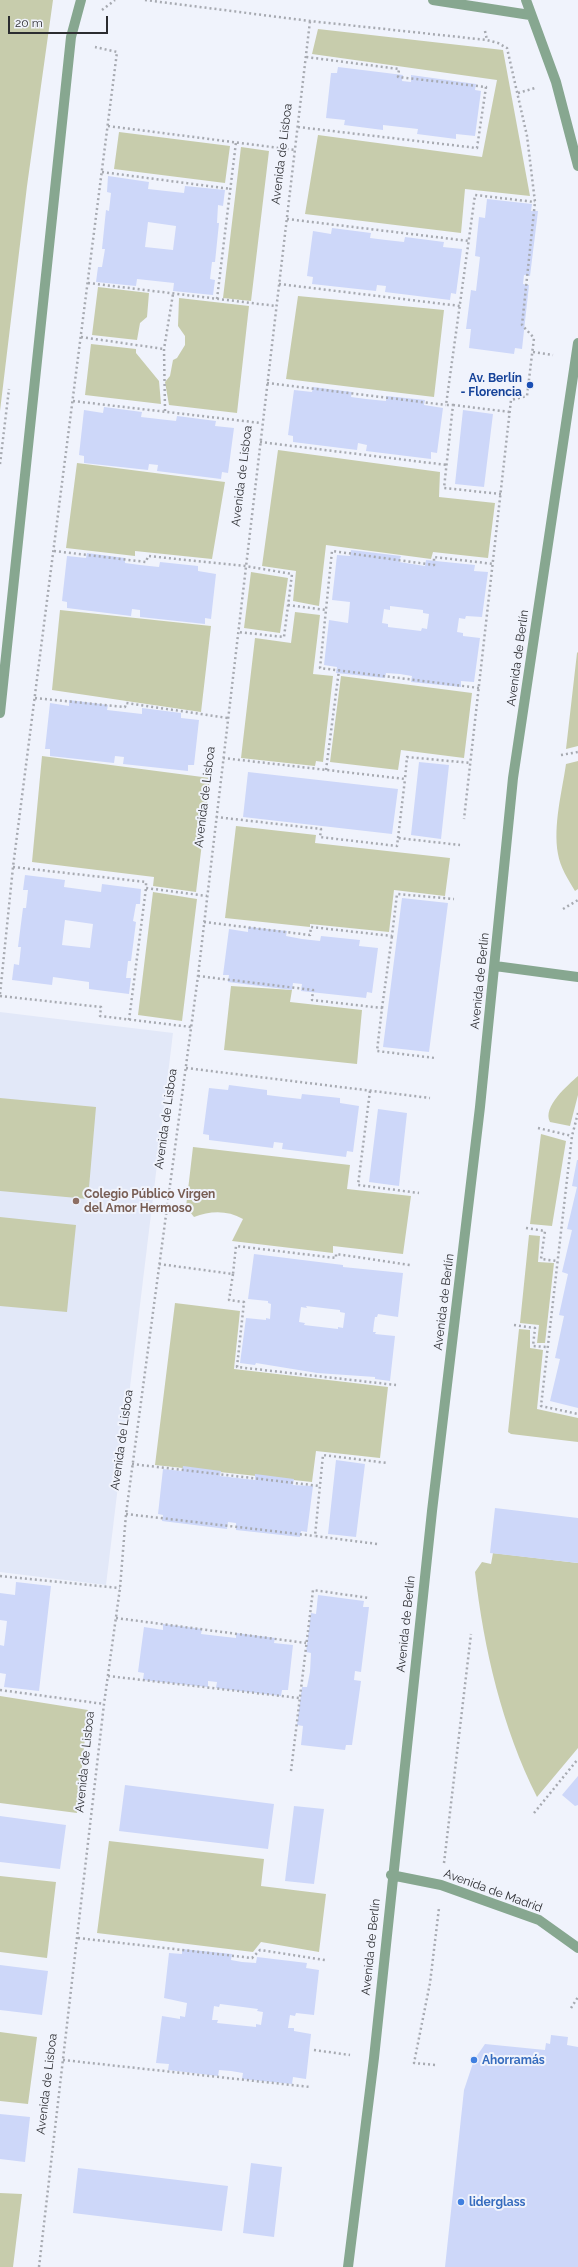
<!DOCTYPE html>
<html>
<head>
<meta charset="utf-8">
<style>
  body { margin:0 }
  #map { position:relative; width:578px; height:2267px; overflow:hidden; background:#f0f3fc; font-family:Raleway,sans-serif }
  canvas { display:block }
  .scale { position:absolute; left:8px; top:16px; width:100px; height:18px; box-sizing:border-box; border:2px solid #2b2c30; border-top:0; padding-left:5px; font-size:12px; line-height:14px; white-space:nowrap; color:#2b2c30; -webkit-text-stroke:3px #f0f3fc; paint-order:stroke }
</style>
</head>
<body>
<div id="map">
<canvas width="578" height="2267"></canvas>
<div class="scale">20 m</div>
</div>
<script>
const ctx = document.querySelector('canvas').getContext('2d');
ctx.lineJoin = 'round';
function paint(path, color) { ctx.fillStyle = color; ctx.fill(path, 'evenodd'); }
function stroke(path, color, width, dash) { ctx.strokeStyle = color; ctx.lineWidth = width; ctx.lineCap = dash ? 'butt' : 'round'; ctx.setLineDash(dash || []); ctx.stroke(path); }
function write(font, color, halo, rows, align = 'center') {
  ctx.font = font + ' Raleway,sans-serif'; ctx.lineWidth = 4; ctx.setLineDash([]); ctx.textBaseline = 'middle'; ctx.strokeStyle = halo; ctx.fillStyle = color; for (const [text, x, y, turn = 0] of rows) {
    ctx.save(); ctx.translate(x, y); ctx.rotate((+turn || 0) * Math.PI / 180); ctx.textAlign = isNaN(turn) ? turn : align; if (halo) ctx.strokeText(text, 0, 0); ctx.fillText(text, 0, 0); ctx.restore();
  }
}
paint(new Path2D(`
  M0,1012L173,1033L106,1585L0,1572Z`), '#e2e8f8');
paint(new Path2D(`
  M0,0H53L27,186L0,411Z
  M318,29L503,50L530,196L465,189L461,233L305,214L318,135L482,157L497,80L312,54Z
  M119,132L230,146L225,183L114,169Z
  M241,147L269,151L251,301L223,298Z
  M98,287L149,293L147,317L140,323L137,340L92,335Z
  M298,296L444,310L434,397L286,379Z
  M179,298L249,306L237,413L169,405L165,382L170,376L173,360L177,358L185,345V336L178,326Z
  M91,344L136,349V353L159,381L161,404L85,395Z
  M278,450L440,472L439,497L495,503L488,558L433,552L431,559L326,545L319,606L293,601L296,571L262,566Z
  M77,463L225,482L212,559L135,551V556L66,548Z
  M251,572L288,578L280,633L244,628Z
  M60,610L211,626L201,712L52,690Z
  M295,612L320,615L313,674L333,676L323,762L316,761L315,766L241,758L255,638L291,643Z
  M578,652V746L566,749L577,653Z
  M341,676L472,693L464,758L401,750L398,770L330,762Z
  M42,756L210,778L196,892L153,886L154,877L32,862Z
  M578,761V889L575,891C568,879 560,867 558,854C553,825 562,792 566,764Z
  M236,826L316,835L315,843L450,858L445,896L394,890L389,932L310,924V927L225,918Z
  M153,892L197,899L182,1021L138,1015Z
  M231,986L292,990L290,1002L362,1010L357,1064L224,1050Z
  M578,1076V1095L570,1126L550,1122C542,1107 568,1085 578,1076Z
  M0,1098L96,1107L88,1199L0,1191Z
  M541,1134L566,1141L552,1226L530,1224Z
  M193,1147L350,1165L347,1189L411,1196L403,1254L333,1246V1253L232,1241L243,1219C227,1210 210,1211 194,1217L186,1207Z
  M0,1217L76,1225L67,1312L0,1306Z
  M529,1235L540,1236L538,1262L554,1263L545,1343H537L539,1325L520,1323Z
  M175,1303L240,1311L234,1369L388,1387L380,1458L316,1451L312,1482L155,1465Z
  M519,1329L530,1330V1348L543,1350L537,1409L578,1418V1442L511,1434L508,1432Z
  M493,1553L578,1563V1748L537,1797C502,1727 484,1650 475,1572L482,1562L491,1564Z
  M0,1696L88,1710L77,1813L0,1803Z
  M109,1841L264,1859L261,1886L326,1894L319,1952L261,1942L253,1952L97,1933Z
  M0,1876L56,1882L47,1958L0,1952Z
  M0,2032L37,2037L28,2104L0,2101Z
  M0,2193L22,2194L13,2267H0Z`), '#c7ccac');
paint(new Path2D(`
  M338,67L403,75L402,81L411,82V75L476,84L475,90L481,91L475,136L456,134V139L417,134L418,129L383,125V130L344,125L345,120L326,118L331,73H337Z
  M108,176L149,182L148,189L184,193L185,186L225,190L223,206L218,205L217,223H219L215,262H212L210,279L215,280L213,295L173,291L174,283L137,279L136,286L96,282L98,267H102L105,249H102L106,210L109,211L111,193L107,192ZM148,222L176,226L173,250L145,247Z
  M487,199L532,204L531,211H538L530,276L524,275L523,284L529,285L522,349L515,348L514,354L469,348L471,329H466L471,290L476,291L480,257L475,256L479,217L485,218Z
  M332,228L371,233L370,238L386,240L404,242L405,237L444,242L443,247L462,249L456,294L451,293L450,300L385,292L386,286L377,285L376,291L312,284L313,277L307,276L313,231L331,234Z
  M313,387L352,392L351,397L366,399L386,401V396L425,400L424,405L443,408L437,453L431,452V459L366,451L367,445L358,443L357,450L293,442V436L288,435L294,390L312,392Z
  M104,407L142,412L141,417L176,421L177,416L216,421L215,426L234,428L228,473L222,472L221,479L157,471L158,465L149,464L148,470L84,463V456L79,455L84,410L103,413Z
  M463,410L493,414L484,487L455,484Z
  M351,550L401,556L399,562L425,566L426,560L475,565L474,571L488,572L482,617L466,616L465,619L459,618L457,632L463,633V636L480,638L474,682L461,681V687L411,682L412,676L400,674L386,673L385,678L336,673L337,667L324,665L329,620L348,623L350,602L332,600L337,555L350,556ZM390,606L423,610V613L429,614L427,629L422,628L421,631L388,627V624L382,623L384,609L390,610Z
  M87,553L125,558V563L140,565L159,567L160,562L198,566V571L216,574L211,619L205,618V624L140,617V610L132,609L131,616L67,608V602L62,601L67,556L86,558Z
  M69,700L108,705L107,710L142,714V708L181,713V718L199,720L194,765H188V771L123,764L124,757L115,756L114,763L50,756V749H45L50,703L69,706Z
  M419,762L449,765L441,839L411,835Z
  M248,772L398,789L392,834L243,817Z
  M25,875L65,880L64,887L101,892L102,884L141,889L140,904H136L133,921L136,922L131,961H128L126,978H131L129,994L89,989V982L53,977L52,985L12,980L14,964L19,965L21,947H18L23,908H26L28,890H23ZM65,920L93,924L90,948L62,945Z
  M402,898L448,903L429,1052L383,1047Z
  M248,927L287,931L286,936L302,939L320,941L321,936L360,940L359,946L378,948L372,993L367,992L366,998L301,991L302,984L293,983L292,990L228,982L229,975H223L229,929L248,932Z
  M229,1085L267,1090V1095L283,1097L301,1099L302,1094L340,1098V1103L359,1106L353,1152L347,1151L346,1157L282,1149L283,1143L274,1142L273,1148L209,1140V1135L203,1134L209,1088L228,1090Z
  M378,1109L407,1113L399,1186L369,1182Z
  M577,1160H578V1408L550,1401L560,1359L555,1358L564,1316L559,1315L568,1274L562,1272L572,1230L567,1229L577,1187L572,1186Z
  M254,1254L343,1265V1267L403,1273L398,1317L378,1314L377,1317H375L374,1323L373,1332H376L375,1334L395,1336L390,1381L375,1379V1377L317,1373L256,1363L255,1365L240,1363L246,1318L266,1320V1318L270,1319L271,1304L268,1303V1301L248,1299ZM306,1306L340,1310V1312L345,1313L343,1328L338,1327V1329L304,1325L305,1323L299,1322L301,1307L307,1308Z
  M336,1460L365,1464L356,1537L328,1534Z
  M183,1466L221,1471L220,1476L255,1480V1474L294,1479L293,1485L313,1486L307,1532L301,1531L300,1537L236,1530V1523L228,1522L227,1529L162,1521L163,1515L158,1514L163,1469L182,1471Z
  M495,1508L578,1518V1563L490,1553Z
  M16,1582L51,1586L39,1691L4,1687L6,1674L0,1673V1645L4,1646L7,1621L0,1620V1593L15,1595Z
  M318,1595L364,1601L363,1607H369L361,1672L355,1671L354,1680L361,1681L352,1745H346L345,1750L301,1745L303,1726L297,1725L302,1687H307L310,1672L311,1653L306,1652L311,1613L316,1614Z
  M163,1624L202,1629L201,1634L218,1636L236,1638V1633L275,1638L274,1643L293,1645L288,1690H282L281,1696L216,1688L217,1682L208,1681V1687L143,1680L144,1673L138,1672L144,1627L163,1630Z
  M578,1776V1805L575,1806L562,1795Z
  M125,1785L274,1804L268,1849L119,1831Z
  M294,1806L324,1809L314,1884L285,1881Z
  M0,1816L66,1825L60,1869L0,1862Z
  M182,1949L232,1954L231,1960L242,1962L256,1963L257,1957L307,1963L306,1968L319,1970L314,2015L296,2013L295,2016L290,2015L288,2028H294V2031L311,2034L306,2079L293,2077L292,2084L242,2079L243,2073L231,2071L219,2070L218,2076L168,2070L169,2064L156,2063L162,2016L180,2019V2016L185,2017L187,2003L164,1998L169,1953L182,1954ZM220,2004L258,2009L257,2011L263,2012L261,2025L256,2024V2027L217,2023L218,2020H212L214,2006L219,2007Z
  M0,1965L48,1971L42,2015L0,2010Z
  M551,2035L568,2037L567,2045L578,2047V2267H445L464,2090L474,2060L485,2044L545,2050L546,2043L550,2044Z
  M0,2114L30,2117L25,2162L0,2159Z
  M251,2163L282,2167L274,2237L243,2233Z
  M78,2168L228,2186L222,2231L73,2213Z`), '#cdd7f9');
stroke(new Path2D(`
  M145,0L310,21L487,40L498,43L507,48L527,136L535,202L522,325L534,338L527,396L511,400L464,819
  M102,10L115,0
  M485,31L487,40
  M518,93L535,88
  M108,126L295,150
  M298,127L477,148L486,87L398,77L399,69L306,57
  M102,172L231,189
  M287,219L469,241
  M88,283L276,306
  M279,284L460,306
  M217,299L236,142
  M81,337L164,349
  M533,352L553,355
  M267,383L446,405
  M73,401L261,423
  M453,405L510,412
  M165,411L164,349L173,294
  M260,442L447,465
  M0,464L9,389
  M501,494L444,488L453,405H446L475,195L535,202
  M54,551L146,562L148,556L245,566L292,574L284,637L238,632
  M288,605L326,610
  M479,688L320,668L332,551L434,565V557L494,564
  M35,698L125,707L126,703L228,718
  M561,755L578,752
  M223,758L405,779L407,757L471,763
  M326,770L339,670
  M216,817L321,829L320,837L397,846L398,838L460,845
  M398,838L405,779
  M13,867L146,882V888L207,896
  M563,909L578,900
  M204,922L310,935L311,927L392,936L397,894L454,899
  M198,976L313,990L312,1000L382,1008L377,1051L435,1058
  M0,994L13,867L117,52L95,47
  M0,996L101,1007L100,1016L191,1027
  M382,1008L392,936
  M129,1020L146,888
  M186,1068L430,1098
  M370,1091L358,1185L419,1193
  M578,1113L572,1136L541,1406L578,1414
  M538,1128L572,1136
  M526,1228L545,1231L541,1259L557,1261
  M159,1264L233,1274L236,1246L336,1258V1254L410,1265
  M233,1274L229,1300L244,1302L237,1367L396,1385
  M514,1325L535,1328L533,1346L547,1347
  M132,1464L320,1486
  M126,1514L315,1536
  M377,1544L315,1536L323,1455L387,1463
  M0,1576L120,1588
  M116,1618L306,1643
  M108,1676L299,1698
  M0,1690L104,1704
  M291,1771L313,1590L369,1598
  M534,1813L578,1759
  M444,1863L471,1634
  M78,1938L252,1958L260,1950L325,1960
  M571,2008L578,1997
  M314,2050L350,2055
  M63,2060L310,2087
  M435,2065L414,2063L430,1983L439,1908
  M39,2267L104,1704L120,1588L126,1514L198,976L310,21`), '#a7aab1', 2.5, [2, 3]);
stroke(new Path2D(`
  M433,0L530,15
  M526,0L556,82L578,166
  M0,713L71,37L81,0
  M495,966L578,977
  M391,1875L441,1885L539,1920L578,1948
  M348,2267L374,2058L432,1511L480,1107L513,778L578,343`), '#87a790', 10);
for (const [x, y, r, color] of [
  [530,385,4,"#1a4fb4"],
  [76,1201,4,"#8d6e63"],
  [474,2060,4,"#3f7fe0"],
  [461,2202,4,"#3f7fe0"]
]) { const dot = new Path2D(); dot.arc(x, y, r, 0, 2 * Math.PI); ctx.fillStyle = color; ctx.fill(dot); stroke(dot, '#f0f3fc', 1.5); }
write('12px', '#2b2c30', '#f0f3fc', [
  ["Avenida de Lisboa",282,154,-83],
  ["Avenida de Lisboa",242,476,-83],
  ["Avenida de Berlín",518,658,-82],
  ["Avenida de Lisboa",205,797,-83],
  ["Avenida de Berlín",480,981,-84],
  ["Avenida de Lisboa",166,1119,-82],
  ["Avenida de Berlín",444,1302,-83],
  ["Avenida de Lisboa",122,1440,-82],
  ["Avenida de Berlín",406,1624,-84],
  ["Avenida de Lisboa",85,1762,-84],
  ["Avenida de Madrid",493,1891,20],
  ["Avenida de Berlín",371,1947,-84],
  ["Avenida de Lisboa",47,2084,-83]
]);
write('bold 12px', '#164399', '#f0f3fc', [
  ["Av. Berlín",522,378],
  ["- Florencia",522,392]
], 'right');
write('bold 12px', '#785e54', '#f0f3fc', [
  ["Colegio Público Virgen",84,1194],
  ["del Amor Hermoso",84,1208]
], 'left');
write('bold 12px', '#366cbe', '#f0f3fc', [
  ["Ahorramás",482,2060],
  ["liderglass",469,2202]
], 'left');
</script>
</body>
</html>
